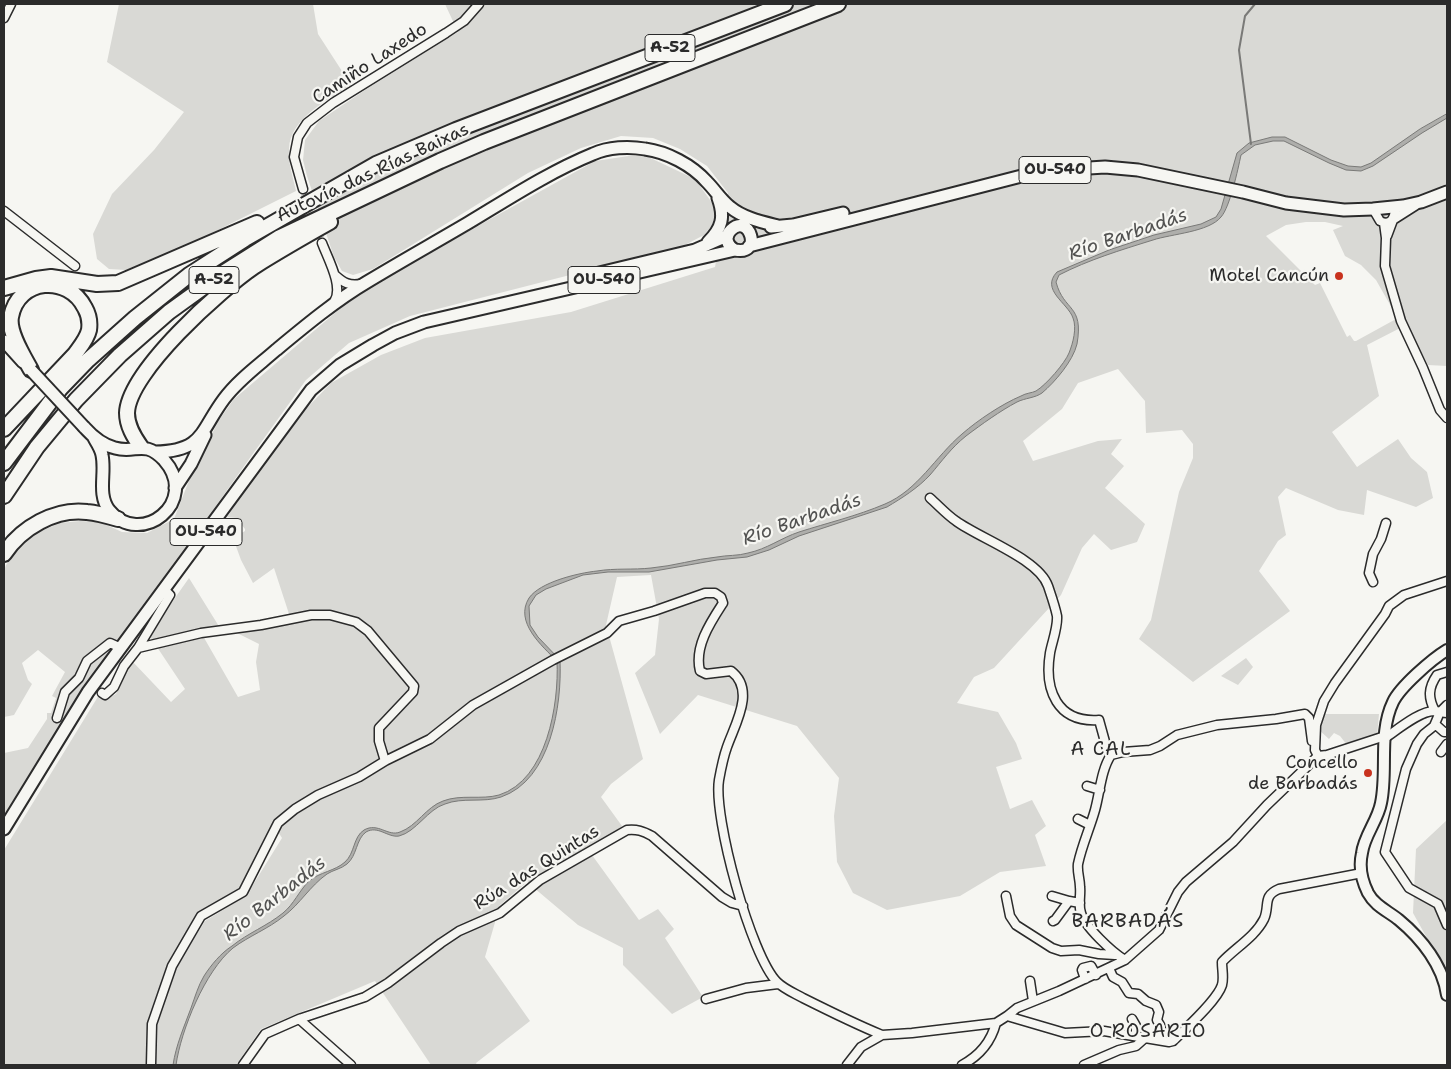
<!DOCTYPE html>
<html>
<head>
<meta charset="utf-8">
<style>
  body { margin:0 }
  #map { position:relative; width:1451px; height:1069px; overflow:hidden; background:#f6f6f2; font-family:"Shantell Sans",sans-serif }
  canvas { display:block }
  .frame { position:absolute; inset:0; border:5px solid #2b2b2b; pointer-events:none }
</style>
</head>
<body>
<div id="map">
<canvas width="1451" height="1069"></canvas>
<div class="frame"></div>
</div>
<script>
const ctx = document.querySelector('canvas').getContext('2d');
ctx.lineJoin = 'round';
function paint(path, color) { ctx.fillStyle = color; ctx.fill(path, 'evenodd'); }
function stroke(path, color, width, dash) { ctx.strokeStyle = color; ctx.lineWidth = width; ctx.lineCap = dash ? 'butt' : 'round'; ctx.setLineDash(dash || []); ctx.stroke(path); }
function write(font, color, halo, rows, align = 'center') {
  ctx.font = font + ' "Shantell Sans",sans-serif'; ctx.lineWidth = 4.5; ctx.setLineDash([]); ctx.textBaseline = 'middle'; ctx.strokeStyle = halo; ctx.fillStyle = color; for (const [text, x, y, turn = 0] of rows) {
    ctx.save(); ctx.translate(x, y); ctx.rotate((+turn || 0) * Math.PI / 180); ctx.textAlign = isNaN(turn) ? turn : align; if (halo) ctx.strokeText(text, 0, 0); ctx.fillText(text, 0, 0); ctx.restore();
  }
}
paint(new Path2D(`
  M119,4H313L318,34L351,85C328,100 290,118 289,149C288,164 293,177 296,191L192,243L126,270L109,269L97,259L93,234L112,194L154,150L184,112L107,62Z
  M445,4H1447V366L1428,365L1406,325L1367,345L1379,396L1332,432L1357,467L1398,439L1411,458L1427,472L1433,498L1416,507L1367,490L1364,515L1338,510L1286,488L1278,497L1286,535L1278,541L1259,571L1290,611L1193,682L1139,639L1151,620L1179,492L1193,458V444L1182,430L1146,433L1145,401L1118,369L1078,383L1062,409L1023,441L1033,461L1098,441L1122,439L1111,454L1124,466L1105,488L1145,524L1137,542L1111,550L1094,534L1082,548L1061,595L994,668L974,677L957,703L998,712L1016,743L1022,759L996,767L1010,809L1032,800L1046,826L1035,835L1046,866L1000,872L960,896L887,910L853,893L837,862L834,816L839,778L797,726L698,695L660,734L635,673L655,655L659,619L651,575L617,577L606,625L643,759L611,784L601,797L622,826L592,855L639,920L658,909L674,929L665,938L703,997L672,1014L623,965V948L578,925L527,882L500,905L485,957L530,1021L476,1063L477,1065H431L375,981L261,1029L236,1065H154L157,1024L176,968L205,921L246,896L282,838L273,824L241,888L208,907L198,915L179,948L149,1016L147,1065H4V850L99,695L107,698L116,694L123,676L132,661L171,702L185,689L149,635L189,578L220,628L203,636L238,697L260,690L256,662L259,644L233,631L290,617L274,568L253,583L241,560L233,538L245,531V529L236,518L227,517L257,472L303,412L331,383L381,355L425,338L571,312L715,267L728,193L707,166L680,149L653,138L621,136L581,148L528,173L373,269L353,275L342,271L334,257L307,176L303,160L305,140L319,121L365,90L458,32ZM1306,222H1325L1343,226L1333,230L1345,256L1361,265L1376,280L1397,317L1396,319L1356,341H1354L1350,335L1347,337L1320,283L1315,285L1266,236L1286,225Z
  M642,154L695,179L715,207L714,223L704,235L683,246L410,316L349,343L306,380L252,455L179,558L106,657L59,726L4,818V753L28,748L47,719V713H51L56,698L52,696L65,672L38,650L22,663L28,680L32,684L14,715L4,717V571L6,565L27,537L60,523L80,521L100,522L122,532L147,533L174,519L192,473L219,420L234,399L342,307L391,274L595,161Z
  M1246,658L1253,667L1238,685L1221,676Z
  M1323,714H1379L1377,736L1347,745L1340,736L1334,733L1329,739L1319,730Z
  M1447,820V974L1413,913L1416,849Z`), '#d9d9d5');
const water = new Path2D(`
  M1447,114V118L1422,133L1373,166L1361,171L1346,170L1329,163L1284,141H1273L1255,145L1241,155C1238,169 1230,207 1221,217C1209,232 1171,234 1153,240C1121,250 1088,260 1059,275L1056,282C1064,312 1084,304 1077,344C1073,361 1055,382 1042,393C1035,398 1025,398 1017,402C1000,411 982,424 966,436C951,448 942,461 930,475C918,488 902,498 887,507L799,536L769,550L747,557L717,560L649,572H608L583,575L546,589L536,595L529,606L530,625L538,637L560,660C562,705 551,780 501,797C483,803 463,797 445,804C428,809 416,832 399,836C388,838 378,825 366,832C356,839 357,856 347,864C341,869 333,870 327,874C310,886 300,904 284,916C268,929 249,936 233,948C205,971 181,1030 176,1065H173C176,1045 184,1027 191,1008C195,997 198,986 204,976C211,965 221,953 232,946C248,933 267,926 283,913C294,904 299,891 309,881C320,872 335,871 345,862C355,853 353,837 364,830C378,822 388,837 400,832C417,826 426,807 443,801C461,794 481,800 499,795C547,780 559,704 557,661C542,646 514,622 529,598C540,582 578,573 597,571C615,568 633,570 651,568C674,566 695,559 717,557C727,555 738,556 748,553C767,549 781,538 799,532C827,523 857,516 885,504C918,490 935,457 962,434C978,420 1002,404 1021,396C1026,393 1032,393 1036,391C1046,385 1065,363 1069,353C1073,343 1077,328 1073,318C1068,303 1040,290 1057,272L1109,250L1154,235L1201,224L1216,217L1221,209L1237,153L1249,143L1272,137H1285L1331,160L1348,166L1361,167L1371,163L1420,129Z`);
paint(water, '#aeaeab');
stroke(water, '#7a7a78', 1);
stroke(new Path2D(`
  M1251,144L1239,50L1245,16L1255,4`), '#7a7a78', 2);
stroke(new Path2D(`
  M303,189L322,243`), '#cdcdca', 8, [8, 4]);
const street = new Path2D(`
  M4,18L11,4
  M303,189L294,157L298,137L307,123L333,103L446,33L464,21L479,4
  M1373,209L1380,221C1392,227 1395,216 1395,207
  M4,211L75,266
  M1384,223L1386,238L1385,266L1401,321L1423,368L1440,410L1447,418
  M1387,236L1393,220L1415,206
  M322,243C328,259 344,287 334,302
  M335,275C344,283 349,286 361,284
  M930,498C939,506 947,515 956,521C979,538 1039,559 1048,586C1051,595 1055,606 1057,616C1058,627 1052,642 1050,653C1044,690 1057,723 1099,720L1107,749L1111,755C1101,770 1100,792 1095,810C1090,828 1082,845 1078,864C1077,872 1080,879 1080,887C1081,895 1078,905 1081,913C1085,927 1112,952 1125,960
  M1373,582L1369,573L1373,554L1381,539L1386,523
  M138,648L170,595L164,589
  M102,693L105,695L114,687L124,666L138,648L201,633L261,625L311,615H330L356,622L368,631L414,686L413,692L379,728V741L385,761
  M1447,705L1440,712L1434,726L1424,734L1417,744L1406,769L1385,852L1409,888L1438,904L1447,925
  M1435,711C1428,698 1428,688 1437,675L1447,672
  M57,718L65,692L79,678L87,661L110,643L121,648
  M1435,724L1444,732H1447
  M1385,736L1327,755L1318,756L1315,750L1316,725L1324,701L1335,683L1385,614L1389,606L1404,595L1447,581
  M1385,738C1397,730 1421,710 1435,711C1439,711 1443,713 1447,713
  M1441,752L1447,744
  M1111,755L1123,752L1150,750L1160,746L1177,735L1217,725L1276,719L1305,714L1309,718L1312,741
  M1087,786L1100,790
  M1078,819L1090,825
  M1006,896L1010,916L1016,925L1052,948L1061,951L1079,950L1099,954L1115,955
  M1052,896L1069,901
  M1053,921L1055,920L1069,901L1080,903
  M1109,968L1113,977L1122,982L1129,993L1138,994L1146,1001L1156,1005L1159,1012L1157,1020L1161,1027L1158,1040
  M1085,979L1082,970L1083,968L1091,966L1096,975
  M1030,981L1033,1001
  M706,999L746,988L778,984
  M1007,1016L1017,1008L1059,991L1125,960L1159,930L1178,892L1186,882L1233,842L1267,805L1318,756
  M299,1019L351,1065
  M1132,1019L1136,1026V1036
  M151,1065L152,1024L172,966L201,916L243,892L278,823L295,809L318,795L359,777L385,761L430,739L473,705L553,660L607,633L619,621L654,611L705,593H715L721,597L723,603C710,623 694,647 700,671L706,674L731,671C756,690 735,724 727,747C723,758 721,769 719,780C713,817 751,956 777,982C784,989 794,993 803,998C829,1011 855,1024 882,1035
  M243,1065L265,1034L299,1019L365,997L388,983L441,943L459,931L500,913L540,880L627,830C637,829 643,831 652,836L722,897L732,903L743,906
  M847,1065L861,1047L882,1035L912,1033L996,1023L1007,1016L1065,1033L1104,1031L1145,1038
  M962,1065C979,1056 991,1042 996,1023
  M1084,1065L1119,1050L1136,1046L1145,1038L1169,1042L1173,1041C1185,1029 1217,1001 1222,985C1224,978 1222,970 1222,962C1235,948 1255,937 1264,919C1270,906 1262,896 1279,889L1362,873`);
const secondary = new Path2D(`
  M1447,650C1432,659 1400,687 1393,702C1378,733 1388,771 1381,803C1378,820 1364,836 1362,853C1359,866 1362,881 1368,893C1375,906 1388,911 1399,920C1422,939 1443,966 1447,995`);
const primary = new Path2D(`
  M771,227L793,225L843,213
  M708,242C722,228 725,217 718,198
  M749,246L1041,171L1105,167L1138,170L1243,192L1286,203L1344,210L1373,209L1403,206L1421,202L1447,192
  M595,274L695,250L727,236
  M4,341L23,362
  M84,427C93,437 102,445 115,448C136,454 144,439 164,460C201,502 140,549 109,510C97,494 106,473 102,455C101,449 97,443 94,438
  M155,452C204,451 200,431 224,399C238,380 259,365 276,350C305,326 335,301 367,282C400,262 434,243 468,223C508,199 549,172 593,154C608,147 629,146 645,149C667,152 692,165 707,182C715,190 721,200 730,207C743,218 762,222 778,226
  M175,488L191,464L205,435
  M4,829L88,692L311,390L340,365L373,345L395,333L424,322L735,250C764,256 749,212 731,230C724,237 727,246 735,250`);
const highway = new Path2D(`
  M4,288L36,279L51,277L97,284L118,283L257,223
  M4,429L75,354C80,347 87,339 89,330C90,323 89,315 85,308C68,274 18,278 11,317C8,332 24,357 31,370
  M141,447C134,437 127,426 127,413C128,372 221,289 255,266C279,251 305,236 330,222
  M4,463L60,389L88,360L135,318L189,275L245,239L376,164L456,130L785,4
  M4,496L37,447L76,400L120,355L169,312L223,273L280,237L440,161L484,142L838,4
  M4,554C21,528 55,508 87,512C98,513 108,516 118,519`);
stroke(street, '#2b2b2b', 11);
stroke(secondary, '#2b2b2b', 14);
stroke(primary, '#2b2b2b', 15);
stroke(highway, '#2b2b2b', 18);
stroke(street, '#f6f6f2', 8);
stroke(secondary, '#f6f6f2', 10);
stroke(primary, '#f6f6f2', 11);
stroke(highway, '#f6f6f2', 14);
const primaryBridge = new Path2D(`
  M31,370L84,427`);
stroke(primaryBridge, '#2b2b2b', 15, []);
stroke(primaryBridge, '#f6f6f2', 11);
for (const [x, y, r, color] of [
  [1339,276,5,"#c8321e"],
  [1368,773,5,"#c8321e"]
]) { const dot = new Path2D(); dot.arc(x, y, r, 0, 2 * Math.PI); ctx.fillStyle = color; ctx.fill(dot); stroke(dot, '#f6f6f2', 2); }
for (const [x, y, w] of [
  [670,48,50],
  [1055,170,72],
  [214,280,50],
  [604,280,72],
  [206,532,72]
]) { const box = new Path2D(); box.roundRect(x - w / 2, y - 13.5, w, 27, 4); ctx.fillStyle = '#f6f6f2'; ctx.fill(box); stroke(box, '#2b2b2b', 1); }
write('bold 16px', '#2b2b2b', null, [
  ["A-52",670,48],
  ["OU-540",1055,170],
  ["A-52",214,280],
  ["OU-540",604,280],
  ["OU-540",206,532]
]);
write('18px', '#2b2b2b', '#f6f6f2', [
  ["Camiño Laxedo",370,64,-33],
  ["Autovía das Rías Baixas",373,173,-25],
  ["Rúa das Quintas",537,868,-32]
]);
write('18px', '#2b2b2b', '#f6f6f2', [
  ["Motel Cancún",1329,276],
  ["Concello",1358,763],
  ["de Barbadás",1358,784]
], 'right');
write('italic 19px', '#525251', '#f6f6f2', [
  ["Río Barbadás",1128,235,-19],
  ["Río Barbadás",802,520,-19],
  ["Río Barbadás",275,899,-38]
]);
ctx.letterSpacing = '1px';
write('19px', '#2b2b2b', '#f6f6f2', [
  ["A CAL",1101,750],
  ["O ROSARIO",1148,1032]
]);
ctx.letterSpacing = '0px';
ctx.letterSpacing = '1px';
write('20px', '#2b2b2b', '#f6f6f2', [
  ["BARBADÁS",1128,922]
]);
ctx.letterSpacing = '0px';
</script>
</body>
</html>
